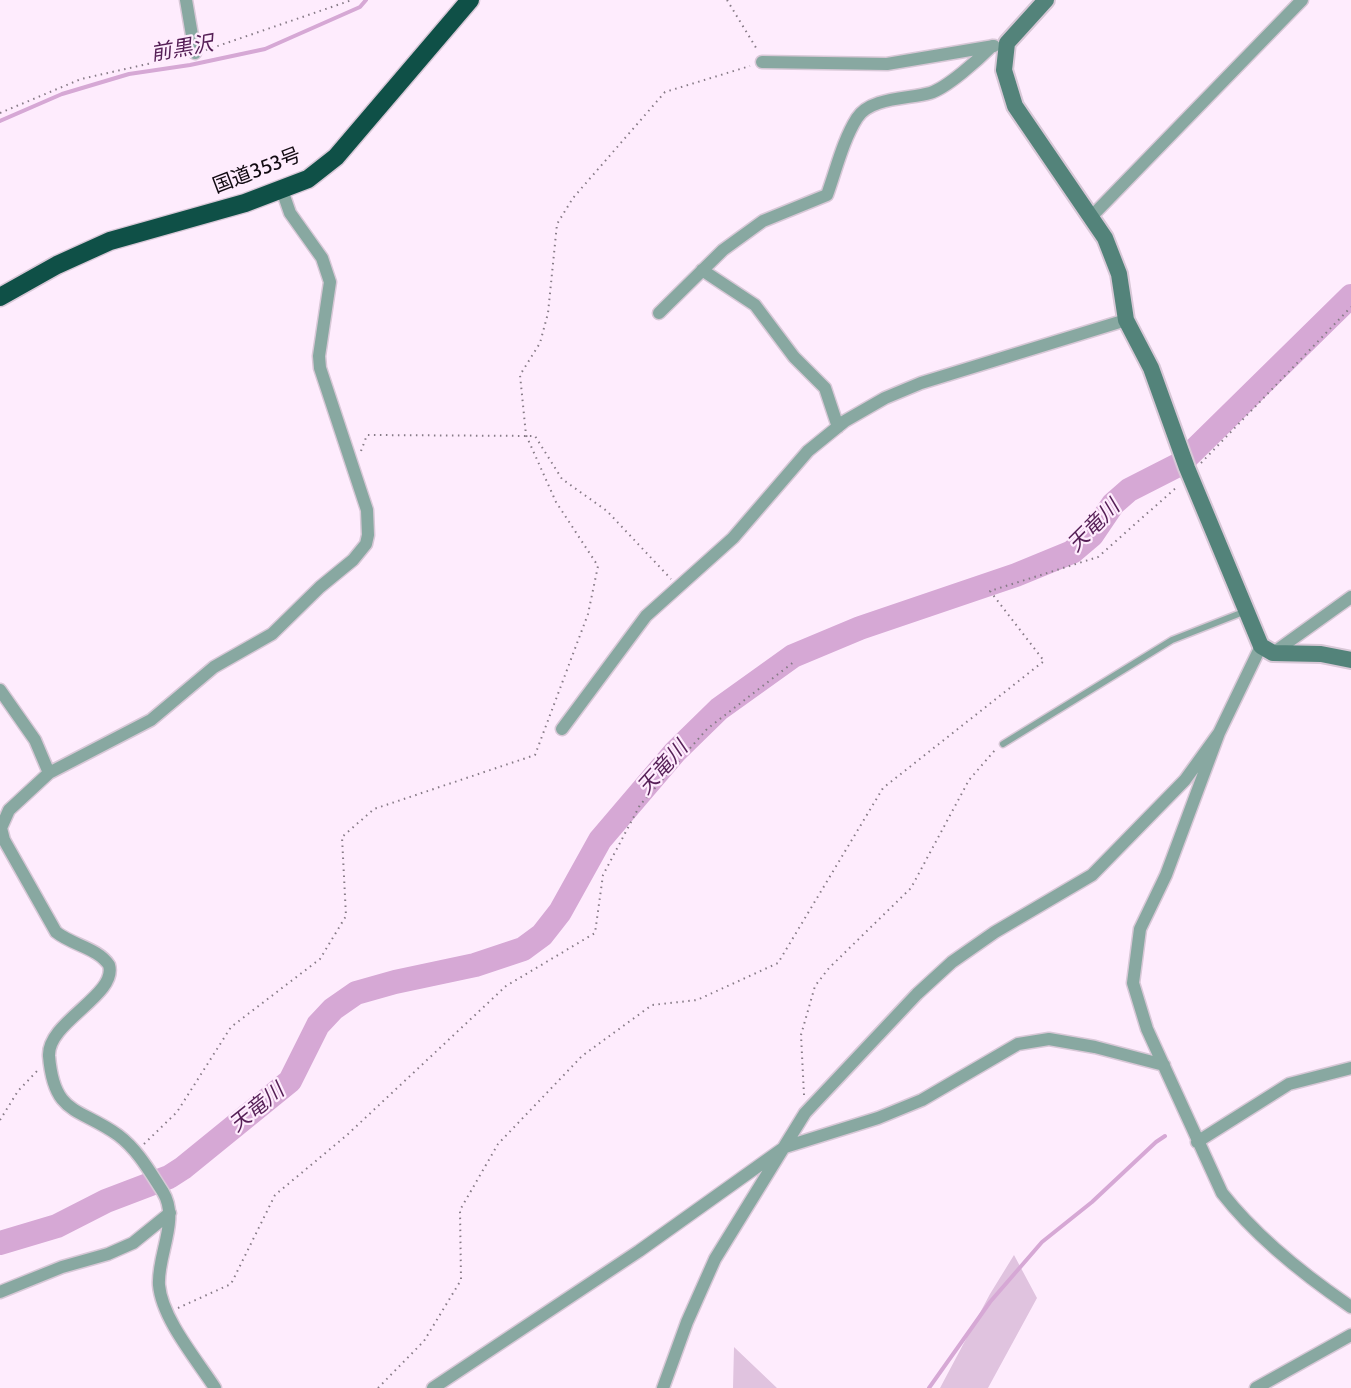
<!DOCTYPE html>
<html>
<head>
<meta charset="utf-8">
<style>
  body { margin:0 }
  canvas { display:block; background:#feecfd }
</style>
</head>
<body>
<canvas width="1351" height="1388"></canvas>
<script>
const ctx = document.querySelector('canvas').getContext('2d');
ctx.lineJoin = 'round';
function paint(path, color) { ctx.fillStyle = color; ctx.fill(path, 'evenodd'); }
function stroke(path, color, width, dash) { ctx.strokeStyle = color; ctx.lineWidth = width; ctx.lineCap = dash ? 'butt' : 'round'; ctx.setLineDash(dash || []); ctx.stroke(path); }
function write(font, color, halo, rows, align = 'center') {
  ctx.font = font + ' Cabin,"Noto Sans JP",sans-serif'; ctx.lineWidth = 4.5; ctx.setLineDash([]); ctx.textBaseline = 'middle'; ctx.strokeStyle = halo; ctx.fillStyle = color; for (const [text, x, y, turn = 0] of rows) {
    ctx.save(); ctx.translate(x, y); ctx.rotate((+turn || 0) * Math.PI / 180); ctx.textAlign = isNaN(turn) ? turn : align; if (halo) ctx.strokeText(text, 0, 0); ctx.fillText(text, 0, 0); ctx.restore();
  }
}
paint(new Path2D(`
  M1014,1255L1037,1298L988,1388H940L990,1294Z
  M734,1347L777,1388H733Z`), '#e0c3df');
stroke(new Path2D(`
  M0,121L62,94L129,74L190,65L265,49L360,7L366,0
  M929,1388L990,1302L1042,1242L1092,1202L1156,1142L1165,1136`), '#d6a8d5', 4);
stroke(new Path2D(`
  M0,1243L57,1226L106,1201L169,1177L183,1168L290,1081L318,1025L333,1009L356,993L395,982L475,965L523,949L542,935L560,912L600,840L675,752L719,709L793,656L860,628L1016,575L1072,552L1092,535L1113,504L1129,490L1180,464L1351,296`), '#d6a8d5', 24);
const lane = new Path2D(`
  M1003,744L1172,640L1246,611`);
const street = new Path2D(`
  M186,0L195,53
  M762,62L887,64L994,46
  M1090,218L1302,0
  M702,270L755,305L794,357L825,388L838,427
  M659,313L723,250L763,221L827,195C836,170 843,140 857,118C870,97 909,99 930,93C947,88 979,59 992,46
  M1261,646L1219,733L1166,875L1140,929L1133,983L1147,1029L1222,1193C1257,1238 1304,1275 1351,1307
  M1273,653L1351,597
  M0,690L35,740L49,773
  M562,729L646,616L733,538L808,451L845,421L885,398L921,383L1126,320
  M1197,1142L1289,1084L1351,1068
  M0,1292L62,1267L108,1254L133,1243L170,1213
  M215,1388C197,1360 162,1319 159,1285C157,1255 180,1220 163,1192C150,1172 138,1150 118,1135C79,1107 54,1116 49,1056C47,1022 118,995 109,965C98,948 72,945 56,932L4,840L1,828L9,810L49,773L151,720L214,667L272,634L320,587L353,560L366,544L368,535L367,510L320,368L319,356L330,282L322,258L290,213L282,190
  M433,1388L639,1251L785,1147L878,1118L922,1100L1018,1044L1049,1039L1095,1047L1164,1065
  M663,1388L687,1322L715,1259L805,1113L917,994L952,962L995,932L1092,875L1185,780L1219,733
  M1256,1388L1351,1335`);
const secondary = new Path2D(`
  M1046,0L1007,43L1004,70L1015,106L1105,238L1119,274L1126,320L1151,368L1187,468L1261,646L1273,653L1321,654L1351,660`);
const highway = new Path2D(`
  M0,297L57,265L110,241L245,203L308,179L336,157L470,0`);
stroke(lane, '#d8c8d7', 9);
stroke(street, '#d8c8d7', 15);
stroke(secondary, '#d8c8d7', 20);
stroke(highway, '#d8c8d7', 21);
stroke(new Path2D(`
  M727,0L758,51
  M206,50L352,0
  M0,113L81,79L183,56
  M361,451L367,435L535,436L562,479L607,511L671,579
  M1201,463L1351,307
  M804,1095L801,1035L815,986L829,968L911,888L969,780L995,750
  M0,1120L18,1091L38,1070
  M144,1144L177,1112L231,1027L320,959L346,916L342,837L374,809L535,755L588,614L598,566L556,502L526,435L520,375L540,343L548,313L557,224L573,198L665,92L750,66
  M178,1308L231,1284L275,1195L347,1135L506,986L595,933L603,875L640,805L707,729L795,661
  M378,1388L424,1341L461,1280L460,1210L498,1144L582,1056L652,1005L697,1000L778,963L883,788L1044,661L990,591L1098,557L1178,486`), '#877b87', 2, [1.5, 4.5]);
stroke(lane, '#88a8a1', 6);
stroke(street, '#88a8a1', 12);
stroke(secondary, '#53837a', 16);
stroke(highway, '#0f5047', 18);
write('20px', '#120b12', '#feecfd', [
  ["国道353号",257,171,-21]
]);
write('italic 21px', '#551f56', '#feecfd', [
  ["前黒沢",182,49,-10],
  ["天竜川",1094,526,-45],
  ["天竜川",663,768,-48],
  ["天竜川",257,1108,-39]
]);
</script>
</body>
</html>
